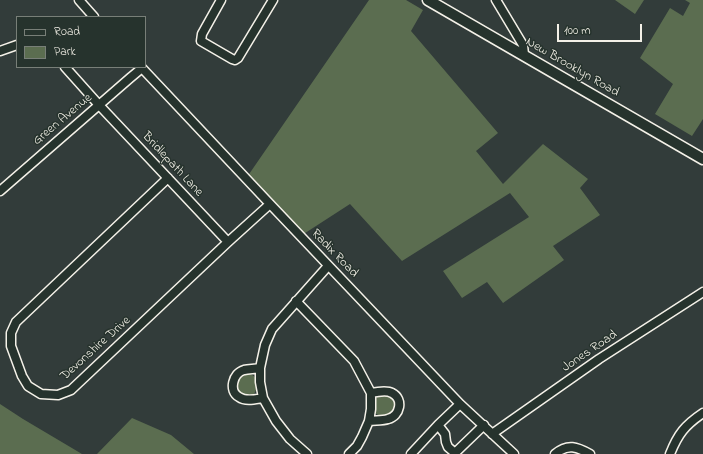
<!DOCTYPE html>
<html>
<head>
<meta charset="utf-8">
<style>
  body { margin:0 }
  #map { position:relative; width:703px; height:454px; overflow:hidden; background:#323c3a; font-family:"Indie Flower",sans-serif }
  canvas { display:block }
  .legend { position:absolute; left:16px; top:16px; width:130px; height:52px; box-sizing:border-box; background:#26332d; border:1px solid #787f78; margin:0; padding:5px 7px; list-style:none; font-size:12px; color:#f4f1e8 }
  .legend li { display:flex; align-items:center; gap:8px; height:20px }
  .legend b { width:20px; border:1px solid #787f78 }
  .scale { position:absolute; left:557px; top:24px; width:85px; height:18px; box-sizing:border-box; border:2px solid #f4f1e8; border-top:0; padding-left:5px; font-size:12px; line-height:14px; white-space:nowrap; color:#f4f1e8; -webkit-text-stroke:3px #26332d; paint-order:stroke }
</style>
</head>
<body>
<div id="map">
<canvas width="703" height="454"></canvas>
<ul class="legend">
<li><b style="height:5px;background:#26332d"></b>Road</li>
<li><b style="height:11px;background:#5b6d50"></b>Park</li>
</ul>
<div class="scale">100 m</div>
</div>
<script>
const ctx = document.querySelector('canvas').getContext('2d');
ctx.lineJoin = 'round';
function paint(path, color) { ctx.fillStyle = color; ctx.fill(path, 'evenodd'); }
function stroke(path, color, width, dash) { ctx.strokeStyle = color; ctx.lineWidth = width; ctx.lineCap = dash ? 'butt' : 'round'; ctx.setLineDash(dash || []); ctx.stroke(path); }
function write(font, color, halo, rows, align = 'center') {
  ctx.font = font + ' "Indie Flower",sans-serif'; ctx.lineWidth = 3; ctx.setLineDash([]); ctx.textBaseline = 'middle'; ctx.strokeStyle = halo; ctx.fillStyle = color; for (const [text, x, y, turn = 0] of rows) {
    ctx.save(); ctx.translate(x, y); ctx.rotate((+turn || 0) * Math.PI / 180); ctx.textAlign = isNaN(turn) ? turn : align; if (halo) ctx.strokeText(text, 0, 0); ctx.fillText(text, 0, 0); ctx.restore();
  }
}
paint(new Path2D(`
  M369,0H406L423,10L411,31L498,133L476,151L503,184L543,144L588,179L580,188L600,215L553,246L564,260L503,303L487,282L462,298L443,271L529,217L510,193L402,261L350,204L299,237L245,180Z
  M615,0H644L635,14Z
  M685,0H703V119L692,136L655,114L673,84L640,58L670,8L683,16L690,3Z
  M250,374C258,376 259,387 254,394C245,396 238,394 237,384C240,377 243,375 250,374Z
  M381,395C383,395 385,394 387,395C401,398 394,421 379,415C376,414 375,413 374,411C373,407 375,401 375,398Z
  M0,404L23,419L82,454H0Z
  M132,418L171,435L194,454H97Z`), '#5b6d50');
const minor = new Path2D(`
  M79,0L94,17
  M221,0L202,34L201,41L232,59L235,60L238,58L273,0
  M496,0L523,45L524,55
  M0,51L17,45
  M65,67L99,105L228,242
  M141,67L270,204L460,404L514,454
  M168,178L16,322L11,333V346L22,376L28,386L41,394L58,395L71,390L228,242L270,204
  M0,191L130,78L142,68
  M296,301L354,361L371,393V409L369,421L362,437L357,446L349,454
  M260,368C255,369 249,369 244,370C233,373 228,391 239,397C246,402 256,399 263,398
  M369,421C375,420 382,421 388,419C400,416 404,399 392,393C387,390 376,392 371,393
  M438,425L445,434L446,442L448,447L455,453L484,425
  M492,434L599,359L703,292
  M307,454L290,439L276,421L263,398L260,382V368L265,345L272,329L328,266
  M411,454L438,425L460,404
  M555,454C568,443 577,447 590,454
  M670,454C678,434 685,425 703,413`);
const major = new Path2D(`
  M428,0L703,159`);
stroke(minor, '#f4f1e8', 11);
stroke(major, '#f4f1e8', 13);
stroke(minor, '#26332d', 8);
stroke(major, '#26332d', 10);
write('13px', '#f4f1e8', '#26332d', [
  ["New Brooklyn Road",572,68,30],
  ["Green Avenue",63,120,-40],
  ["Bridlepath Lane",172,165,47],
  ["Radix Road",334,254,46],
  ["Devonshire Drive",96,349,-42],
  ["Jones Road",590,352,-34]
]);
</script>
</body>
</html>
